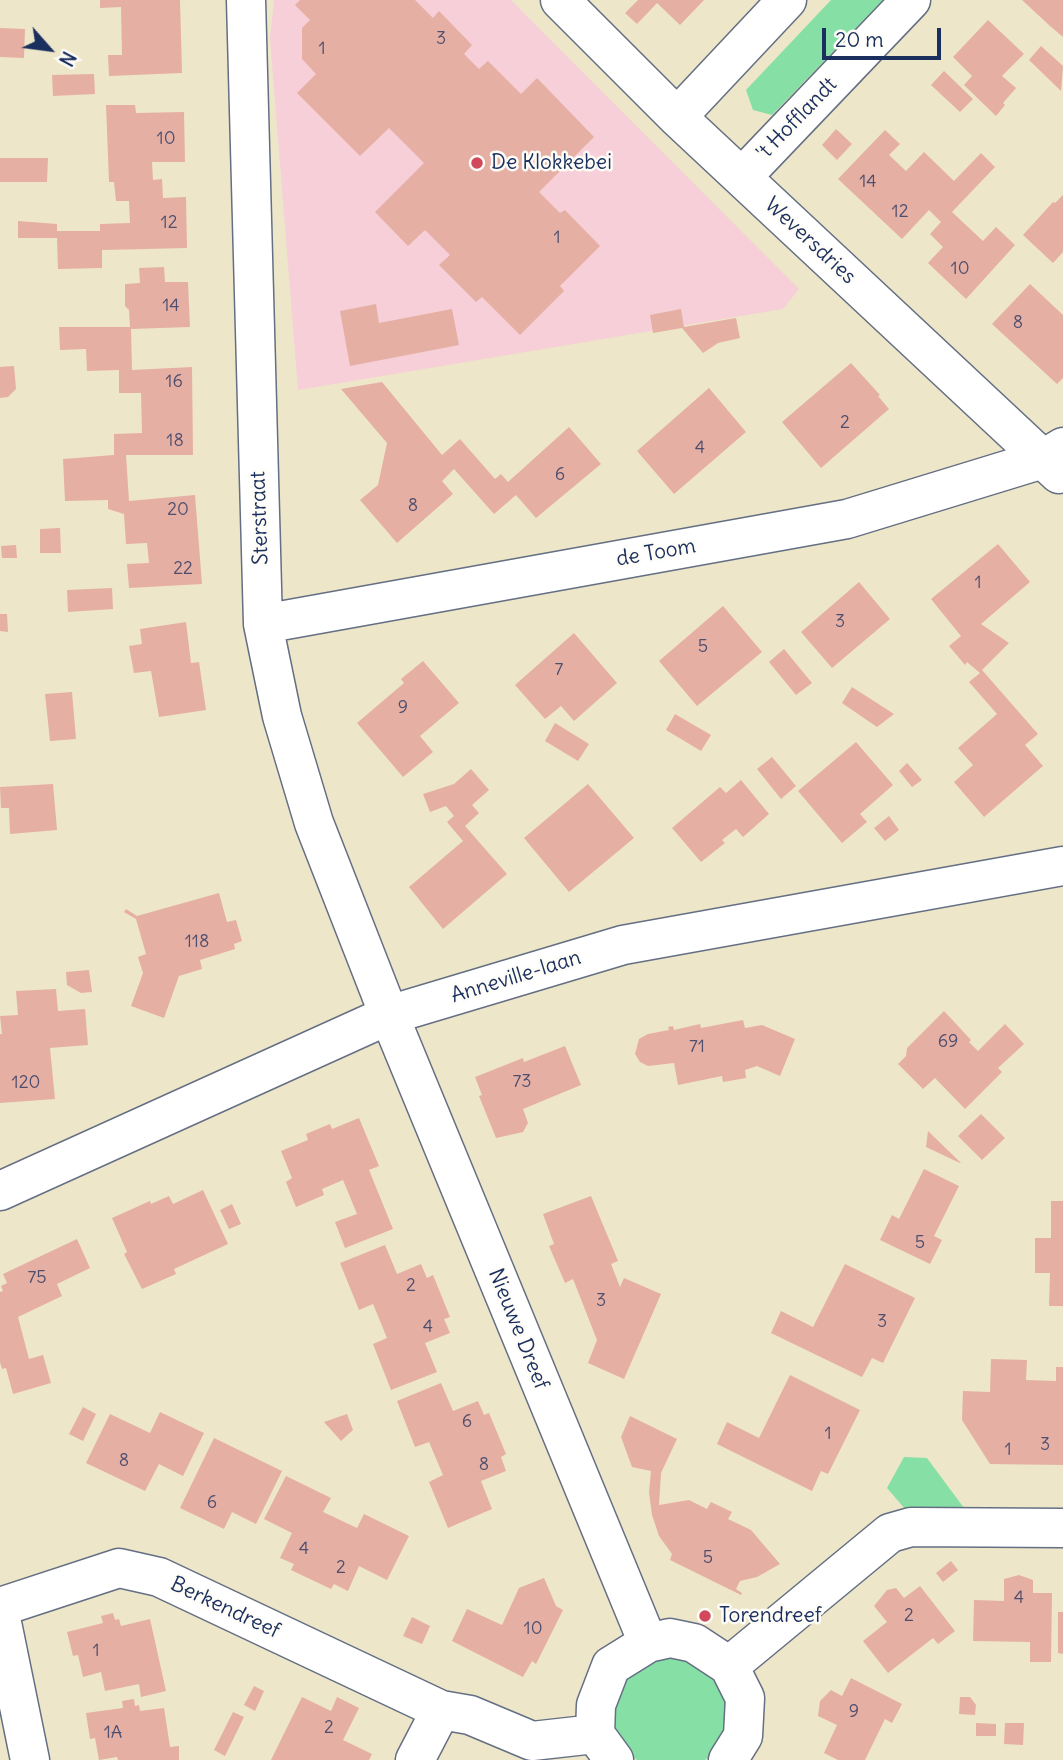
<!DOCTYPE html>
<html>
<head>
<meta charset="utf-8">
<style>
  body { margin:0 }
  #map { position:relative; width:1063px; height:1760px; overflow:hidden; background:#ede6c9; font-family:Delius,sans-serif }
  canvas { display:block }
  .north { position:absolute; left:14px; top:14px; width:70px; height:70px; -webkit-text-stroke:5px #fdfcf7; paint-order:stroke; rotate:118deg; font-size:19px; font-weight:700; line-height:28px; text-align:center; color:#1b2f5e }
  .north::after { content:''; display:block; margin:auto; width:24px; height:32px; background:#1b2f5e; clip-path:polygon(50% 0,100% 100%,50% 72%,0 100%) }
  .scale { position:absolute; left:822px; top:28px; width:119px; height:32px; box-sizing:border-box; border:4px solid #1b2f5e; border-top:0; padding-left:9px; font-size:21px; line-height:24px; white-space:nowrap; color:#1b2f5e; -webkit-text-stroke:5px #fdfcf7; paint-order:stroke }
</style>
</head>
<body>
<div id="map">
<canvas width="1063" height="1760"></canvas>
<div class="north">N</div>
<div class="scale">20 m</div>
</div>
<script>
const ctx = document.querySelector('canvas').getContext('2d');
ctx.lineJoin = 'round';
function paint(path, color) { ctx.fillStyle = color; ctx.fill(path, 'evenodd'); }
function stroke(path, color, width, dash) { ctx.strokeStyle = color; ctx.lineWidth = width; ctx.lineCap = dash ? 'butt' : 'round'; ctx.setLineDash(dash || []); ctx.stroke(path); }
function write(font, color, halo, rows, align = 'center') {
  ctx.font = font + ' Delius,sans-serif'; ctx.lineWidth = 5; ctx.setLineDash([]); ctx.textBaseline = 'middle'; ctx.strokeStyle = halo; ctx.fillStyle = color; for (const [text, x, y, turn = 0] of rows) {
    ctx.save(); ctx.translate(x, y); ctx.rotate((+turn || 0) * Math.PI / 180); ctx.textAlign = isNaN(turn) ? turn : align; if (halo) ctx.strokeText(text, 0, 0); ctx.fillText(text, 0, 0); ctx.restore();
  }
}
paint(new Path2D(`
  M274,0H511L799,289L783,309L298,390L270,38Z`), '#f6cfd8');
paint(new Path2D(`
  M831,0H883L772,115L753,110L746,90Z
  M904,1457L927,1458L964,1508V1515L911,1516L887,1488Z
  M688,1655L726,1689C728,1716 730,1743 705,1760H637L628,1753L617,1737L611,1718L621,1680L651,1656Z`), '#86e0a5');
paint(new Path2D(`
  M100,0H180L182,73L109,76L108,55H122L121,7L100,8Z
  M300,0H415L433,18L439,11L472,45L464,54L479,69L488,61L521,94L537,78L594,137L539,192L560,213L565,210L600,246L560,286L564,291L520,335L482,297L476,302L439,265L450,255L425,230L408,246L375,212L424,163L389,128L360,156L297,93L316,74L302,59V28L310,20L295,5Z
  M638,0H704L680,25L657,3L637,24L625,13Z
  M1022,0H1063V37L1050,26Z
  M988,20L1024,54L1002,76L1016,88L1003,103L1005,105L996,116L964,85L972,76L953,57Z
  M0,28L25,29L24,58L0,57Z
  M1041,46L1063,66L1061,91L1029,60Z
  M944,71L973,99L960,112L931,85Z
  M94,74L95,94L53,96L52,75Z
  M106,105H135L136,113L184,112L185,162H152L153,180L162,179L163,198L186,197L187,248L102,250V268L58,269L57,238H18V221L57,224V231H100V224L130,223L129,201H116L114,182H109Z
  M836,129L852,144L837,160L822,145Z
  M885,130L900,144L889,155L906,171L924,152L954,181L981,153L995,167L952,212L983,241L996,227L1015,245L966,299L928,263L943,247L930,234L941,222L929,210L902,239L838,179Z
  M0,158H48L47,182H0Z
  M1063,195V252L1053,263L1023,235L1053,202L1055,203Z
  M164,267L165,282H188L190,327L131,329L132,370L192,367L193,455H126L129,501L195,495L202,584L129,588L127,564L149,563L147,543L126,544L124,514L108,509V500L65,501L63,459L114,455V434L142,433L141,393H119V370L87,371L86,349L60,350L59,327H130L129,310L125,306V284L140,283L139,268Z
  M1030,284L1063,315V378L1057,384L992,324Z
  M376,304L379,323L452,309L459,345L350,366L340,311Z
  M681,309L684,327L736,318L740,338L718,343L703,353L682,328L653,333L650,315Z
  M851,363L880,395L878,396L889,409L821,468L782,422Z
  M14,366L16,389L8,397L0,398V367Z
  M382,382L442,455L460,439L495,479L501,474L508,482L569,427L601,464L536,518L516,495L494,514L454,469L442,481L453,494L397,543L360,500L378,485L387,443L341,389Z
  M709,388L746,432L674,494L637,451Z
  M60,528L61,553H40V529Z
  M998,544L1030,582L981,624L1009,643L982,670L1038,734L1025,745L1043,766L984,817L954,782L973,765L958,748L997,714L969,682L980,673L967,662L965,665L949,646L961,636L931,599Z
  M16,545L17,558H2L1,546Z
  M859,582L890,619L832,668L801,632Z
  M112,588L113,609L68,612L67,590Z
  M723,606L762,652L697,706L659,661Z
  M0,614H7L8,632L0,631Z
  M186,622L191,663L199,662L206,710L159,717L151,671L134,673L129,646L142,644L140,629Z
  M574,633L617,683L574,721L561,706L545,719L515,685Z
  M784,649L812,683L796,695L769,662Z
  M423,661L459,703L420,736L433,752L403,777L357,723L404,683L401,679Z
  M852,687L894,714L877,727L842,703Z
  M72,692L76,739L50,741L45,694Z
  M675,714L711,735L701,751L666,730Z
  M555,723L589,744L578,761L545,741Z
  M856,742L893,785L860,814L867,822L842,843L798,791Z
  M772,757L796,786L781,799L757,769Z
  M907,763L922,780L912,787L899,771Z
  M471,769L489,790L472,805L479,813L465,826L507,874L443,929L409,887L463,841L447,822L454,816L446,806L430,812L423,794L454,784Z
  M741,780L769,814L743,837L736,829L722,840L725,843L701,862L672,828L720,787L726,793Z
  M53,784L57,830L10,834L9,808H1L0,787Z
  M588,784L634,838L569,892L524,838Z
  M889,816L899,830L885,841L874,828Z
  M219,893L227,922L236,920L242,941L234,944L235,949L200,960L202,969L179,976L164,1018L131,1006L143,973L138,957L146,954L136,919L124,912L126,909L137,916Z
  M89,970L92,992L81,993L67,985L66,972Z
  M56,989L58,1011L85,1009L88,1045L50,1048L55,1099L0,1103V1034H2L0,1016L18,1015L16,991Z
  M944,1011L971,1040L969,1042L978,1051L1005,1024L1024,1044L998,1068L1002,1072L965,1109L935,1078L923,1089L898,1064L906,1056L907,1048Z
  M743,1020L745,1028L762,1025L795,1039L780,1076L757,1066L745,1070L746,1078L723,1082L722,1076L678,1085L674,1063L648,1066L640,1062L635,1054L639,1039L648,1034L669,1030L668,1027L673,1026L674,1030L700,1024L701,1028Z
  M565,1046L581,1085L523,1109L528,1123L523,1132L496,1138L479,1096L482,1095L475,1077L523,1058L524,1062Z
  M981,1114L1005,1138L982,1160L958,1136Z
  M359,1118L379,1166L369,1170L393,1229L345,1248L335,1222L357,1214L343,1180L322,1189L324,1195L296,1207L286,1182L292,1178L281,1151L308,1140L306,1134L330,1124L332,1129Z
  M928,1131L961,1163H960L926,1147Z
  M924,1169L959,1186L934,1236L942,1240L930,1264L880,1240L892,1215L899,1219Z
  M203,1190L228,1244L174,1269L176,1274L142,1289L124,1254L127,1252L112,1218L150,1201L151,1204L169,1196L173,1204Z
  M591,1196L618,1261L611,1264L620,1287L624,1278L661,1294L624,1379L588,1363L597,1340L573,1279L565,1283L549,1246L554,1244L543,1214Z
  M1051,1201H1063V1306H1049L1050,1273H1035V1238H1051Z
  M232,1204L241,1224L229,1229L220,1210Z
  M77,1239L90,1268L57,1284L62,1296L18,1317L29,1359L43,1355L51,1383L13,1394L6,1368L2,1369L0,1362V1292L3,1291L1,1286L7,1283L3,1274Z
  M385,1245L397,1274L421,1264L427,1278L433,1275L450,1317L444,1319L450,1333L425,1343L437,1372L391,1390L373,1344L387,1338L373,1304L359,1310L340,1263Z
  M845,1264L915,1298L883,1363L872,1358L862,1377L771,1333L781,1311L813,1327Z
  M991,1359L1027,1360L1026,1380L1056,1381V1367H1063V1465L990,1464L962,1420L963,1391L990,1392Z
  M790,1375L860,1410L828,1474L821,1471L812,1491L717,1444L727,1422L759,1438Z
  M441,1383L453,1411L478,1401L484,1415L489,1413L506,1454L501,1457L506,1471L481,1481L492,1509L448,1528L429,1482L443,1475L429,1442L415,1447L397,1401Z
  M83,1407L96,1414L83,1441L69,1434Z
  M160,1412L204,1433L183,1476L159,1464L145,1491L86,1463L110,1414L150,1433Z
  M347,1414L353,1430L341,1441L324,1422Z
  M630,1416L677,1439L661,1473L659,1505L689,1500L707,1509L711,1502L732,1512L728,1519L751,1530L780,1564L757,1577L740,1581L736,1589L742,1593L741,1595L670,1560L672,1554L659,1536L652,1515L649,1493L651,1471L632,1467L621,1437Z
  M214,1438L282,1471L256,1524L232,1512L224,1529L180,1508Z
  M286,1476L331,1498L323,1512L357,1528L364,1514L409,1536L387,1580L359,1566L348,1591L334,1584L331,1589L291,1570L294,1564L280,1558L292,1533L264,1519Z
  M951,1561L958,1570L943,1582L936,1573Z
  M1019,1575L1033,1580V1593H1052L1051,1662H1030V1642L973,1641L974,1600L1004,1601V1579Z
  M544,1578L556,1606L563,1610L536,1664L532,1661L523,1677L452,1641L467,1609L502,1625L519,1588Z
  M920,1586L955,1631L938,1644L933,1638L888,1673L863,1641L887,1622L874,1606L887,1590L896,1588L904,1598Z
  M1058,1612H1063V1654L1058,1653Z
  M113,1613L115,1620L119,1619L121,1626L150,1619L166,1691L141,1697L139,1684L105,1691L101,1672L83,1677L78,1655L73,1656L67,1632L103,1623L101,1616Z
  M412,1617L430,1626L422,1644L403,1636Z
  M851,1678L902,1704L892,1723L885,1719L865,1760H838L824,1753L837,1725L818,1716L820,1701L831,1690L842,1696Z
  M254,1686L264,1691L255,1711L244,1705Z
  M302,1697L331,1711L337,1697L359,1708L343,1740L372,1754L369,1760H271Z
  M960,1697H970L976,1705L975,1715L959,1714Z
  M134,1699L135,1706L139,1705L140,1711L164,1708L170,1747L179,1746V1760H118L117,1757L99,1760L95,1738L90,1739L86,1713L123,1708L122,1701Z
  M233,1712L244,1717L225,1756L214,1750Z
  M976,1723L996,1724V1736H976Z
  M1005,1723H1024L1023,1745L1004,1744Z`), '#e6afa3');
const minor = new Path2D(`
  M246,0L263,624L282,716L314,823L389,1015L648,1643
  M560,0L677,117L1059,474
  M677,117L787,0
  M742,177L911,0
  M263,624L847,519L1043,459L1063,447
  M0,1607L119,1568L159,1577L441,1710L470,1715L532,1741L595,1734
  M0,1613L30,1760
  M729,1666L890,1533L911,1527L1063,1528
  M415,1760L441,1710
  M614,1760L595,1734L596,1705L611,1666L648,1643L670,1638L694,1643L729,1666L745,1698L743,1736L728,1760`);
const tertiary = new Path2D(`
  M0,1191L389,1015L623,945L1063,866`);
stroke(minor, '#646f83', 41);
stroke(tertiary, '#646f83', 41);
stroke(minor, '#fff', 38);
stroke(tertiary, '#fff', 38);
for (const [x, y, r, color] of [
  [477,163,7,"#d1495b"],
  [705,1616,7,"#d1495b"]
]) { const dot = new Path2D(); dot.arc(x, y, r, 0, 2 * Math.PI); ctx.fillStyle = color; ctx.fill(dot); stroke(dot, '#fdfcf7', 2.5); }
write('18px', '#4e4f6f', null, [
  ["3",441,39],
  ["1",322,49],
  ["10",166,139],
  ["14",868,182],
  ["12",900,212],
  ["12",169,223],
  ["1",557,238],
  ["10",960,269],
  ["14",171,306],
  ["8",1018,323],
  ["16",174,382],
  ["2",845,423],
  ["18",175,441],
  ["4",700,448],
  ["6",560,475],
  ["8",413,506],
  ["20",178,510],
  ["22",183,569],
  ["1",978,583],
  ["3",840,622],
  ["5",703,647],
  ["7",559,670],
  ["9",403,708],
  ["118",197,942],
  ["69",948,1042],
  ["71",697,1047],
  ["73",522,1082],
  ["120",26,1083],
  ["5",920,1243],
  ["75",37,1278],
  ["2",411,1286],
  ["3",601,1301],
  ["3",882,1322],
  ["4",428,1327],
  ["6",467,1422],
  ["1",828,1434],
  ["3",1045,1445],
  ["1",1008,1450],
  ["8",124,1461],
  ["8",484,1465],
  ["6",212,1503],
  ["4",304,1549],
  ["5",708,1558],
  ["2",341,1568],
  ["4",1019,1598],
  ["2",909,1616],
  ["10",533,1629],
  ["1",96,1651],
  ["9",854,1712],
  ["2",329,1728],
  ["1A",113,1733]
]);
write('21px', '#1b2f5e', '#fdfcf7', [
  ["'t Hofflandt",797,119,-46],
  ["Weversdries",810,241,43],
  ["Sterstraat",260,518,-92],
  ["de Toom",656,553,-10],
  ["Anneville-laan",516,977,-17],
  ["Nieuwe Dreef",518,1329,68],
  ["Berkendreef",225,1608,25]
]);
write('21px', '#1b2f5e', '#fdfcf7', [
  ["De Klokkebei",491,163],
  ["Torendreef",719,1616]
], 'left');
</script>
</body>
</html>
